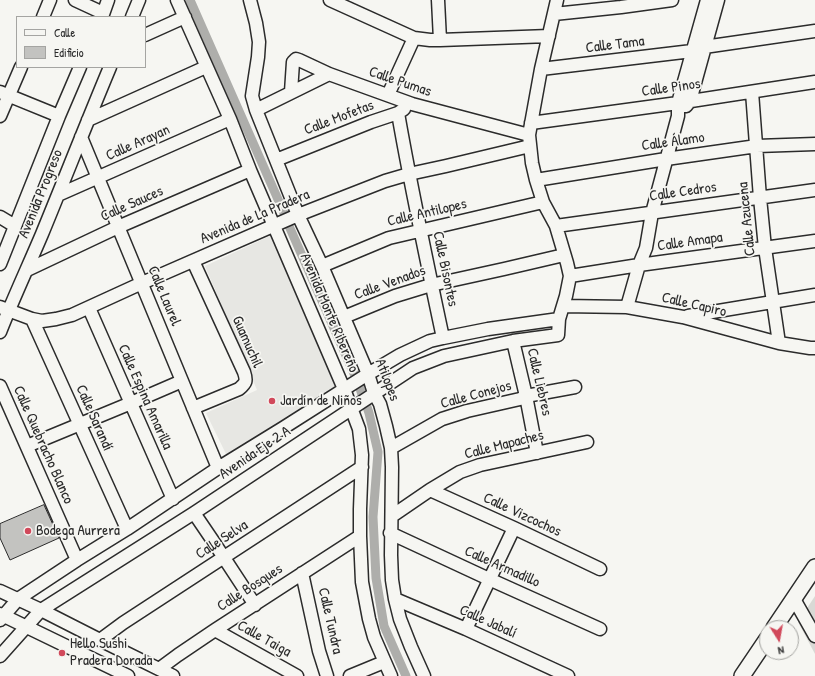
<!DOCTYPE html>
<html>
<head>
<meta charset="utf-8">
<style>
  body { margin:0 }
  #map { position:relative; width:815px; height:676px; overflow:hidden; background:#f6f6f2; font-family:"Patrick Hand",sans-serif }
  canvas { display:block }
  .legend { position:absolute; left:16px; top:16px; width:130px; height:52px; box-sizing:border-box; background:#f6f6f2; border:1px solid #a5a5a2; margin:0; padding:5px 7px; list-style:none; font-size:12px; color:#2b2b2b }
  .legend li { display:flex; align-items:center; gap:8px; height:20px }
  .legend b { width:20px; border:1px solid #a5a5a2 }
  .north { position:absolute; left:759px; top:620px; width:40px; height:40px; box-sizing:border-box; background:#f6f6f2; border:1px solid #a5a5a2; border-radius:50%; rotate:169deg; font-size:11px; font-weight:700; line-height:16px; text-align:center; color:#2b2b2b }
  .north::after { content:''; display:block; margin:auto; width:14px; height:18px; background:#d1495b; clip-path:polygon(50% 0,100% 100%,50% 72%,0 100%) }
</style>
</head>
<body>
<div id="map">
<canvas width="815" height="676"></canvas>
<ul class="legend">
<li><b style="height:5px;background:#f6f6f2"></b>Calle</li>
<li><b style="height:11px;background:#c3c3c0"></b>Edificio</li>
</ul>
<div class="north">N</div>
</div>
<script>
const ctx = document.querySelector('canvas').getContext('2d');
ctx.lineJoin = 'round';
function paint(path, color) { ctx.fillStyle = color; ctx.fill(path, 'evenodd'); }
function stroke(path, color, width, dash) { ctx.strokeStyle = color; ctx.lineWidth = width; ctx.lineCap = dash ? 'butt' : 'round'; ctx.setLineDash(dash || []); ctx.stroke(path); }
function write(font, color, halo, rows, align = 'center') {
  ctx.font = font + ' "Patrick Hand",sans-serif'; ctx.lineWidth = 3.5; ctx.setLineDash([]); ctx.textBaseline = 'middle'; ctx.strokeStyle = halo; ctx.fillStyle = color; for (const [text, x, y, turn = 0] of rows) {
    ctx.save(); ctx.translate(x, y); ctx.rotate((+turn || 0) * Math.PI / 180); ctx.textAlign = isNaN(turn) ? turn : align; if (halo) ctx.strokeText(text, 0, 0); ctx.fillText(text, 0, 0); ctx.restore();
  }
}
paint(new Path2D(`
  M272,235L336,386L227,456L206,413L257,390L205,266Z`), '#e7e7e3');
paint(new Path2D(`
  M815,596V654L798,622Z`), '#d9d9d5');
stroke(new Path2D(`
  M190,0L284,213
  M289,226L355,376
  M359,385L362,395
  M366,404L369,413L378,452L373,517L376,578L384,626L406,676`), '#aeaeab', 9);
const building = new Path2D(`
  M44,505L59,538L10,560L0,538V524Z`);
paint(building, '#c3c3c0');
stroke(building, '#2b2b2b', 1);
const minor = new Path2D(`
  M75,0L103,13
  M177,0L230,119L250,170L344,389L359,429L362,455L360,509V536L362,582L369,619L374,637L391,676
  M250,0L256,23L259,42L258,57L252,96L256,110L298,215L322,266L368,374L374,393L380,404L386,426L391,448L392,467L391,555L392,580L395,599L400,619L411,647L424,676
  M330,0L414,38L430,40H440L549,36
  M438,0L440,40
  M554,14L621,7L672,0
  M43,17L50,0
  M102,17L108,0
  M132,17L139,0
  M145,35L185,17
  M704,47L815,31
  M541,69L692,51
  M0,92L59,116
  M291,92L293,62L296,59L299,60L329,74L412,104L529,135
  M752,92L760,198L765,248L779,343
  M388,95L414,38
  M686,106L690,101L718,0
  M256,110L329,74
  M398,113C411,188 427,263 443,338
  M0,116L21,67
  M88,120L206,67
  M531,123L678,103L815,82
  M81,137L218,468
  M276,160L371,122L398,113L404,109
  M536,180L666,159L757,146L815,144
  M58,195L230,119
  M0,217L15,226
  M556,226L815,190
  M193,261L244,372C247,381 246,383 239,389L193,408
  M0,264L59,116L80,67
  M322,266L389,238L543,202
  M27,270L118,227L250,170
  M570,276L639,265L815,241
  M563,306L627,307L683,317L779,343L810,348H815
  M0,307L32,319L42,321L56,319L72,315L142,283L298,215L385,181L409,174L446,166L530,146
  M627,307L639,265L646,248L652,213L678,116V103L707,0
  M89,308L173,499
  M688,316L815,295
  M344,317L395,296L431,285L504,269L564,255
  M32,319L127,529
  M0,332C13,299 28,267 42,234C65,178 87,122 110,67
  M513,341L526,396L537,453
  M0,386L77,560
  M27,446L131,403L182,381
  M391,448L442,419L467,411L520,399L526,396L575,387
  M430,490L514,528L600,569
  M194,513L213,541L255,605
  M392,516L430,490L460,472L480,465L587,442
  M390,533L489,579L600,629
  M302,573L319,651L327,676
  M0,591L41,610L100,640L173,676
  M395,599L466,629L568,676
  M794,599L815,636
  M0,614L128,676
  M0,620L18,599L77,560L127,529L218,468L283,428L368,374L400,355L430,341L443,338L488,329L559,319
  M466,629L514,528
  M215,630L297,676
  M100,640L123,623L362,467
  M0,656L41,610L194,513L413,368L444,356L513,341L558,335L559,319L566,296L570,276L567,263L556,226L543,202L536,180L532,163L529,135L541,69L557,0
  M159,669L178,655L215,630L360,536
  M350,676L384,662`);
const major = new Path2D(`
  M774,628L815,567
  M742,676L767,639`);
stroke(minor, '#2b2b2b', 15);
stroke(major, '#2b2b2b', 18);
stroke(minor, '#f6f6f2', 12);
stroke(major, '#f6f6f2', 15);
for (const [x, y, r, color] of [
  [272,401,4,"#d1495b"],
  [28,531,4,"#d1495b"],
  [62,653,4,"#d1495b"]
]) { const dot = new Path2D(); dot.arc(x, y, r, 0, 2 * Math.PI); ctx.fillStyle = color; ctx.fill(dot); stroke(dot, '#f6f6f2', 1.5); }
write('15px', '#2b2b2b', '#f6f6f2', [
  ["Calle Tama",615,45,-7],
  ["Calle Pumas",400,82,19],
  ["Calle Pinos",671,88,-8],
  ["Calle Mofetas",339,118,-21],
  ["Calle Álamo",673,142,-8],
  ["Calle Arayan",138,143,-24],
  ["Calle Cedros",683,192,-8],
  ["Avenida Progreso",41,194,-68],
  ["Calle Sauces",132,204,-24],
  ["Calle Antilopes",427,213,-13],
  ["Avenida de La Pradera",255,217,-23],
  ["Calle Azucena",747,219,-96],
  ["Calle Amapa",690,242,-8],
  ["Calle Bisontes",445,269,78],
  ["Calle Venados",390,283,-20],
  ["Calle Laurel",164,296,67],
  ["Calle Capiro",694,305,13],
  ["Avenida Monte Ribereño",329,313,67],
  ["Guamuchil",247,342,66],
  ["Atilopes",387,380,69],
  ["Calle Liebres",539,382,77],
  ["Calle Conejos",476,395,-15],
  ["Calle Espina Amarilla",145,397,66],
  ["Calle Sarandí",94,418,66],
  ["Calle Quebracho Blanco",43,445,66],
  ["Calle Mapaches",504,445,-14],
  ["Avenida Eje 2 A",255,453,-34],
  ["Calle Vizcochos",522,515,25],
  ["Calle Selva",222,540,-33],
  ["Calle Armadillo",502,567,24],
  ["Calle Bosques",250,588,-33],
  ["Calle Tundra",330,621,77],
  ["Calle Jabalí",488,622,24],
  ["Calle Taiga",264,639,29]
]);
write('15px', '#2b2b2b', '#f6f6f2', [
  ["Jardín de Niños",280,401],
  ["Bodega Aurrera",36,531],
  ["Hello Sushi",70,644],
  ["Pradera Dorada",70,661]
], 'left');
</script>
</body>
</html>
